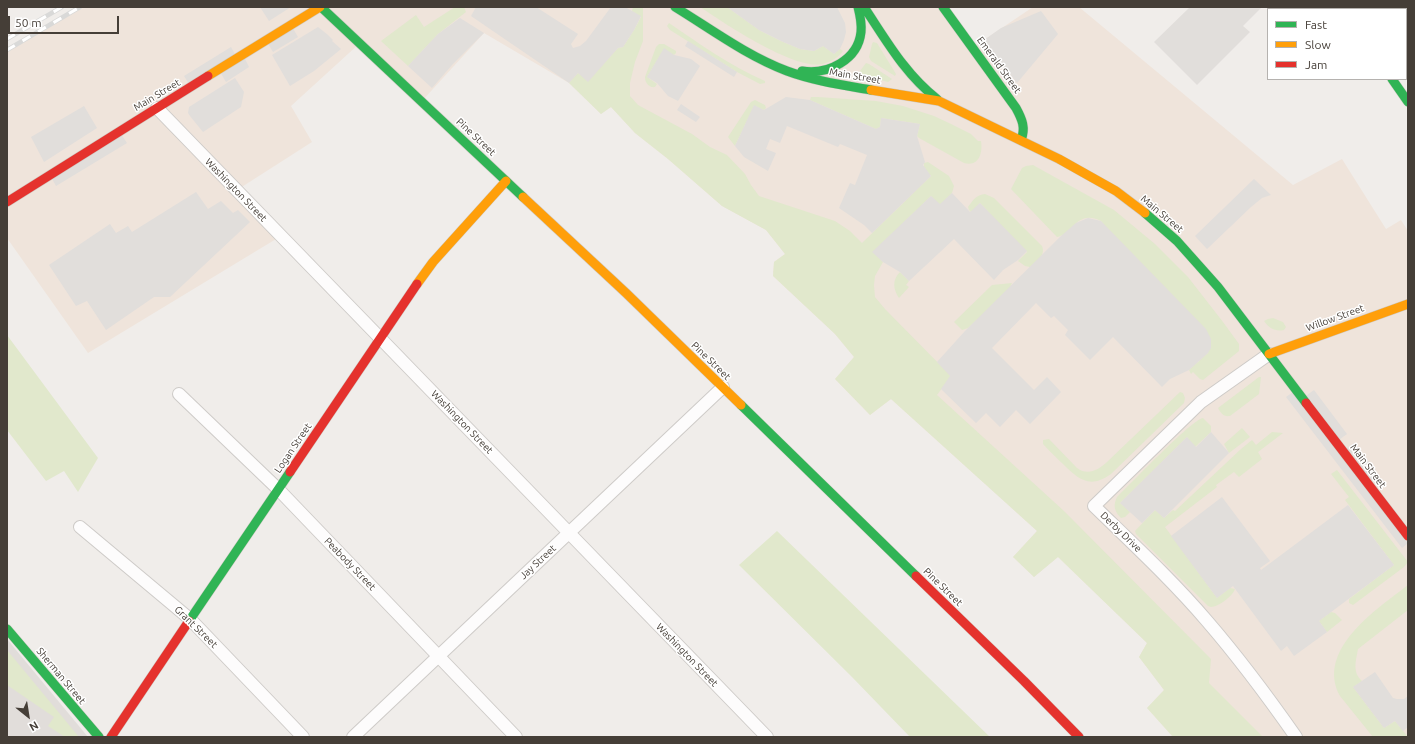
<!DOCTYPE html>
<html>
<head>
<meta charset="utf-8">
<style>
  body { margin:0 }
  #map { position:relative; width:1415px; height:744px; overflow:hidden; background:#f0edea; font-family:Ubuntu,sans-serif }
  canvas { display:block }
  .frame { position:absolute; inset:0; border:8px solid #453e37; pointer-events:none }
  .legend { position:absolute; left:1267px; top:8px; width:140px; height:72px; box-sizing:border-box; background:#fff; border:1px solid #b5b2af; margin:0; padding:5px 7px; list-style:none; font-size:12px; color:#453e37 }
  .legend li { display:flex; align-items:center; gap:8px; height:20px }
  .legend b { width:20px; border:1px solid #b5b2af }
  .north { position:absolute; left:8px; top:696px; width:40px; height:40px; -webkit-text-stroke:3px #fff; paint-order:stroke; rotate:150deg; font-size:11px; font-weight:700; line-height:16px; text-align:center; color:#453e37 }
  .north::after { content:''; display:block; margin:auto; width:14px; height:18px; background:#453e37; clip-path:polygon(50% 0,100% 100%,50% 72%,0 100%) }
  .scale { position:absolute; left:8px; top:16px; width:111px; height:18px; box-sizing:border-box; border:2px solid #453e37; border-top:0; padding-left:5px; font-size:12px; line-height:14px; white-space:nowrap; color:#453e37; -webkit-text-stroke:3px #fff; paint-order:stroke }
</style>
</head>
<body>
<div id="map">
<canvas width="1415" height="744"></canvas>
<div class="frame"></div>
<ul class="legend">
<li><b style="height:5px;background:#30b455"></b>Fast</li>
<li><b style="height:5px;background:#ff9f0a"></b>Slow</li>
<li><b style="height:5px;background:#e5322d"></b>Jam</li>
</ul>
<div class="north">N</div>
<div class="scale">50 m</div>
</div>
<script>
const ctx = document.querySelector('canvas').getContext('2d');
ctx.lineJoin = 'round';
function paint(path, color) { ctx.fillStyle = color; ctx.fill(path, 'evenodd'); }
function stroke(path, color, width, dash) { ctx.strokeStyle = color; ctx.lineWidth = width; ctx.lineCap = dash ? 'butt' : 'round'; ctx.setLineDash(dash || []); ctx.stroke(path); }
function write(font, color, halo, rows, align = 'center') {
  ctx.font = font + ' Ubuntu,sans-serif'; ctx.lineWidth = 3; ctx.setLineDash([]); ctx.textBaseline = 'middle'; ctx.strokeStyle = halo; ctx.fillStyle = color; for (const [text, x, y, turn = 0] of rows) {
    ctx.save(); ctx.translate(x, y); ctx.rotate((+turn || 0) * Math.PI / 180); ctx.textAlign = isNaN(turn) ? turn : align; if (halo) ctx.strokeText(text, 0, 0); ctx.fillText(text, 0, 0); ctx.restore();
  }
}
paint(new Path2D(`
  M80,7H943L972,47L984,40L1033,7H1079L1293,185L1342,159L1386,229L1401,220L1408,231V737H1173L1147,708L1164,690L1139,657L1147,643L1058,557L1034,577L1013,557L1037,531L891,399L870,415L835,379L854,357L835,334L773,276L774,262L785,254L766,230L722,206L668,159L635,133L611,107L601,114L569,83L484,33L422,101L360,43L291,106L312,142L237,190L281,236L88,353L7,238V50Z`), '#efe4db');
paint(new Path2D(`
  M7,639L88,737H7Z`), '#e1ddda');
paint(new Path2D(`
  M455,7H464L466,12L438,34L408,66L381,41L416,15L424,27Z
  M633,7H643V41L635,62L630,83V96L638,105L692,134L710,147L727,155L745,174L751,185L759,196L835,221L850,231L862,243L931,176L924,167V163L928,162L949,176L954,186L952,193L940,205L931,196L873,252L883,262L875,276L874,285L875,297L885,309L951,376L937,395L1064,511L1211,659L1209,683L1263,737H1173L1147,708L1164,690L1139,657L1147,643L1058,557L1034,577L1013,557L1037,531L891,399L870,415L835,379L854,357L835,334L773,276L774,262L785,254L766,230L722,206L668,159L635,133L611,107L601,114L569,83L578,73L588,81L618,48L623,47L634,30L641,17L632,11Z
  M700,7H727L759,30L781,41L800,49L814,51L823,46L834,54L840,49L843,51C839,57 831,62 823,64C795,71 724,23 700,7Z
  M669,23C700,44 730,66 765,81V83L760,84L737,72L670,30L667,26Z
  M873,42L877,43L896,74L895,76L871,61L869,57L872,44Z
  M659,44H664L676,51V53L674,55L664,49L647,77L657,84L655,87C649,88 645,83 645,77L656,47Z
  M866,63L869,64L892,79L888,82L862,75L860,71Z
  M811,97H818L876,101L903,106L934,116L951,124L971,134L978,141H981C983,153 979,167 964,163L919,138L917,136L920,124L881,118L880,127L876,129L810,100Z
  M755,100L765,105L766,108L764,110L754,106L735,146L728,137L751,102Z
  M1033,165L1114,210L1155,244L1188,277L1223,322L1239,344V351L1203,380L1200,379L1193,372L1191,374L1189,370L1208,353L1101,221C1076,209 1073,235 1057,237L1011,189L1022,168L1026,166Z
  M985,194L994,198L1042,246C1046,255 1037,261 1030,267L1025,266L1018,261L1027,252L980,203L971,212L969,210L968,207C973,200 976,195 985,194Z
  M900,272L909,281L906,285L909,287L899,298C893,289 892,280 900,272Z
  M1012,283L1009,289L968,328L962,330L954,322L992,285Z
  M1273,318L1283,322L1286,327L1284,330C1275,332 1269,328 1264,321L1268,319Z
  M7,335L98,458L78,492L64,471L46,481L7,430Z
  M1259,377H1261L1259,394L1230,416C1223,417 1221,413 1218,408Z
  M1180,392L1183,393L1185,398L1184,403L1111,474C1090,489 1079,480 1063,464C1056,457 1049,451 1043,444V440L1049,439L1077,468C1088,476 1098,470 1107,462Z
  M1203,418L1211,426V432L1195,447L1187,437L1120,503L1130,512L1125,517L1121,518C1114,511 1113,505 1117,497C1131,484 1191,420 1203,418Z
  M1242,428L1250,437L1229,453L1224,444Z
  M1272,432L1283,433L1258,452L1262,459L1239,477L1234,472L1216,485L1217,487L1165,527L1217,598L1230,588L1235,589C1233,596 1218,607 1211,607L1208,606L1136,534L1135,531L1155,510L1164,518L1173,510L1175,511L1241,449L1252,440L1256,445Z
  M1337,470L1408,562L1404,567L1353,605L1349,603V599L1394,565L1345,500L1349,497L1331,474Z
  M777,531L990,737H910L852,677L739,565Z
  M1408,585V610L1358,649C1356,661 1352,672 1362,681L1353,687L1384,728L1395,721L1408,737H1373L1340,696C1315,650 1377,609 1408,585Z
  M1331,612L1335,613L1342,620L1327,632L1319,621Z
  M7,650L79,737H65L48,726L54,717L7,685Z`), '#e1e8cc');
paint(new Path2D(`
  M260,7H291L269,21Z
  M476,7H536L578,34L571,44L573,48L580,46L586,41L611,7H625L641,16L634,30L623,47L618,48L588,82L578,73L569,83L471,16Z
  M727,7H837L845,23L846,32L844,40L840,49L834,54L823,46L814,51L800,49L781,41L759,30Z
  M1190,7H1262L1243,26L1250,32L1197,85L1154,42Z
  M1041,11L1058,34L1017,83L984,40L1001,28Z
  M460,18L484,33L452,65L432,88L408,66L438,34Z
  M291,25L298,37L273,52L266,40Z
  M318,27L328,35L333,40L332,41L341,49L314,71L290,86L272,55Z
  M688,41L737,72L734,77L685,46Z
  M231,47L237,58L243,55L249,67L226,82L219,70L191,87L184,76Z
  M664,48L674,55L691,59L700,66L678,101L668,96L657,83L647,77Z
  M235,78L244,92L241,107L203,132L190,116L188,113L189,107Z
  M786,97L810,100L876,129L880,127L881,118L920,124L917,136L925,162L923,165L931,176L872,233L864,225L839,208L850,183L855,185L867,155L840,144L838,147L787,126L780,143L770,139L766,149L776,153L768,171L744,157L735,146L754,105L764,110Z
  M681,104L700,117L696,122L677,110Z
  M84,106L97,128L44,162L31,137Z
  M119,131L127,143L56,186L50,175Z
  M1254,179L1271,195L1262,198L1251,207L1207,249L1195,236Z
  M196,192L208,209L221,201L233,213L238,210L250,222L170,297H154L106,330L87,301L76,306L49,265L110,224L116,233L128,226L132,232Z
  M952,193L970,212L980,203L1027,251L1018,260L1003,270L994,280L954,239L909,281L900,272L883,262L872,252L931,196L940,204Z
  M1088,218L1101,221L1206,329L1211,339V348L1208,353L1189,370L1170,379L1162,387L1113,337L1090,360L1065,335L1068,330L1054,316L1051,318L1036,303L992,348L1034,390L1047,377L1061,392L1030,424L1016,410L1000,427L986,413L976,423L941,389L950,376L937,362L965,331L1061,236L1076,223Z
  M1296,390L1303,398L1314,390L1347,434L1336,442L1343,451L1354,443L1379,475L1368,484L1408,543L1402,548L1286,397Z
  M1211,432L1229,453L1164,518L1155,510L1142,523L1120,503L1187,437L1196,447Z
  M1222,497L1270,561L1260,568L1261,570L1348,505L1394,565L1319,621L1327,632L1294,656L1287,646L1281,651L1233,586L1217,598L1171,536Z
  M1375,672L1393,698L1397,699H1404L1408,696V727L1403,731L1395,721L1384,728L1353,687Z`), '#e1dedb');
const street = new Path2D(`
  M157,108L767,737
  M1269,354L1201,402L1094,506C1132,543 1172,580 1207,621C1239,658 1268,697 1296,737
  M179,394L278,489L516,737
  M80,527L190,619L303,737
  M353,737L723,387`);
const fast = new Path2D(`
  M321,7L523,197
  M675,7C711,29 747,56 787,71C814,81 843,85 871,90
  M864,7C886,40 905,74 937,99
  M943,7L1016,108C1022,119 1026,128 1021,140
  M802,71C828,75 858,60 861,32C862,23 860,15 858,7
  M1392,79L1408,102
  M1145,213L1177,241L1218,287L1306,403
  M741,405L916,576
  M189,621L290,472
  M7,629L99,737`);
const slow = new Path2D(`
  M208,76L320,7
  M871,90L939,101L1059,159L1116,191L1145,213
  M523,197L626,293L741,405
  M417,284L433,262L506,181
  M1269,354L1408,304`);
const jam = new Path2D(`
  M1331,7L1333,9
  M7,202L208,76
  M1306,403L1408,536
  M290,472L417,284
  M916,576L1024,681L1079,737
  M111,737L189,621`);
stroke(street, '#cecbc8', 14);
stroke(fast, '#cec9c2', 10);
stroke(slow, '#cec9c2', 10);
stroke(jam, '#cec9c2', 10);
stroke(street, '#fdfcfc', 12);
stroke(fast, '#30b455', 9);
stroke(slow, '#ff9f0a', 9);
stroke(jam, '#e5322d', 9);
const rail = new Path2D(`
  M7,39L62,7
  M7,50L80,7`);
stroke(rail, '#d9d9d8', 4.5);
stroke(rail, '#fff', 3, [9]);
write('10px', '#453e37', '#fff', [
  ["Emerald Street",999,65,54],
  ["Main Street",855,76,10],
  ["Main Street",157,95,-31],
  ["Pine Street",476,137,43],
  ["Washington Street",236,190,46],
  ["Main Street",1162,214,40],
  ["Willow Street",1335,318,-20],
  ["Pine Street",711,361,44],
  ["Washington Street",462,422,46],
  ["Logan Street",293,448,-56],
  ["Main Street",1368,466,53],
  ["Derby Drive",1121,532,44],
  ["Jay Street",538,562,-43],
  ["Peabody Street",350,564,46],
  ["Pine Street",943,587,44],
  ["Grant Street",196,627,44],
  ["Washington Street",687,655,46],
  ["Sherman Street",61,676,50]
]);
</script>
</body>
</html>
